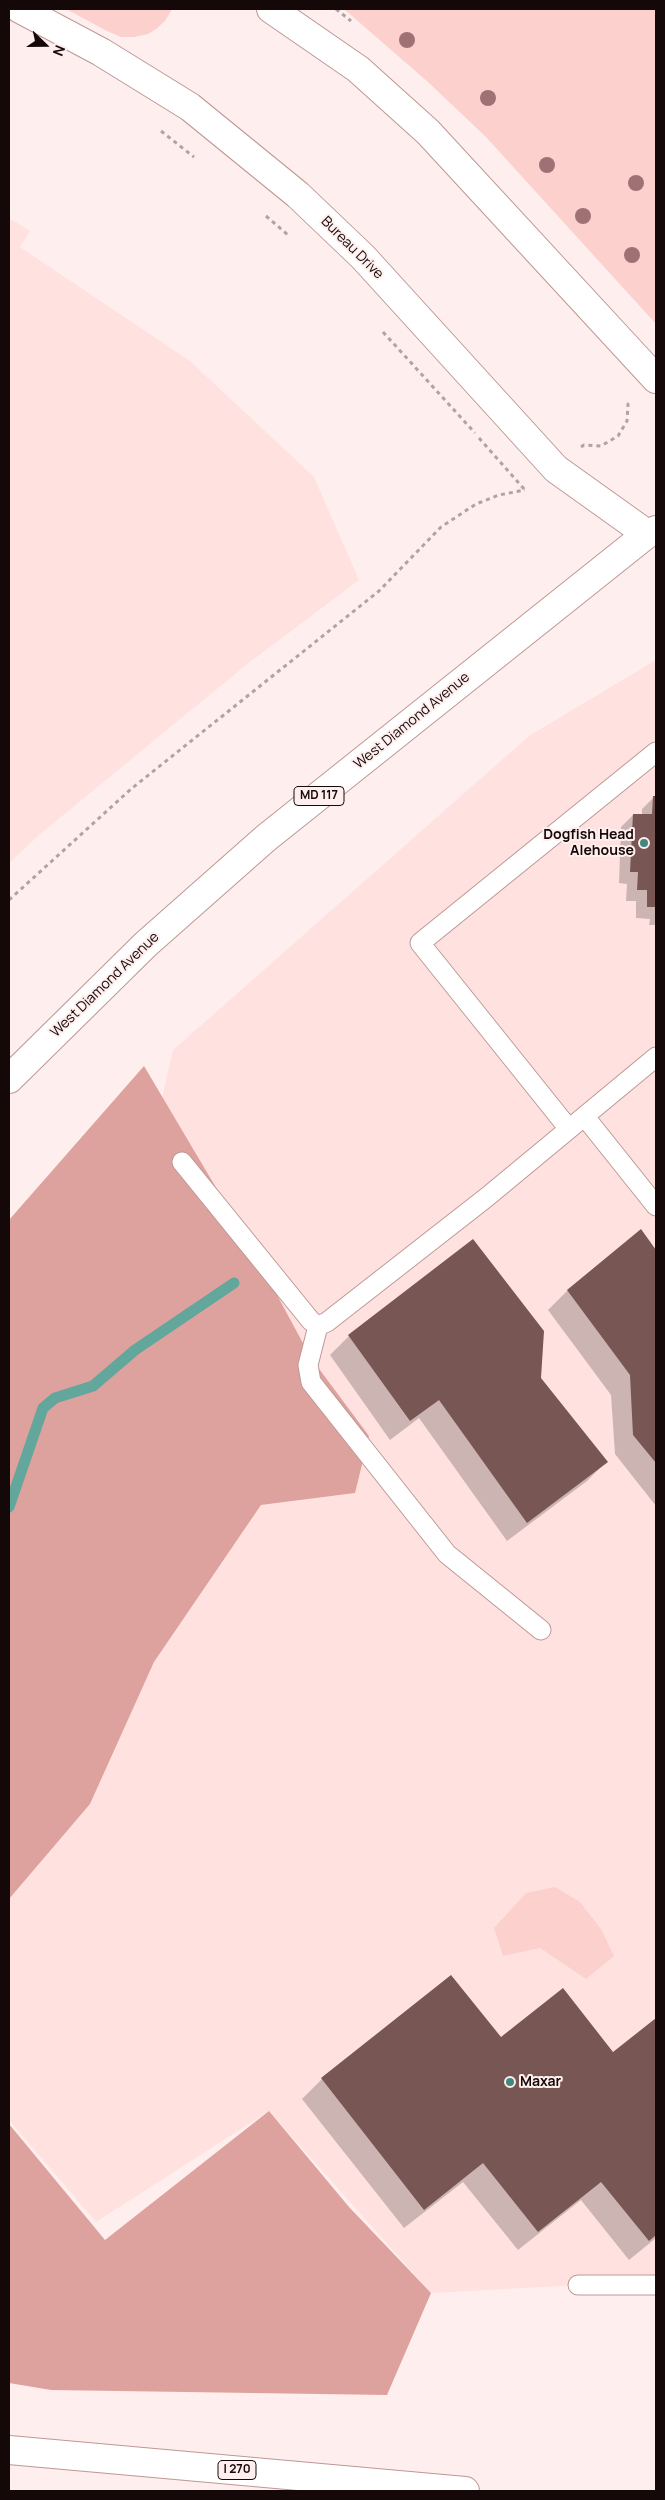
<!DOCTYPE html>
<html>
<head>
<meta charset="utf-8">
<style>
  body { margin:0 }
  #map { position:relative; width:665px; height:2500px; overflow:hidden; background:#feeeed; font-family:Manrope,sans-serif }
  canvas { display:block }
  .frame { position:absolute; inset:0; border:10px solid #140808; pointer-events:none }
  .north { position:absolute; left:20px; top:20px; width:50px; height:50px; -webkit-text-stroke:4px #feeeed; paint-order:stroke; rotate:112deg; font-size:14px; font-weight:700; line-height:20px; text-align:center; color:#140808 }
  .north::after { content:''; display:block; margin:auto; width:18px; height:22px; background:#140808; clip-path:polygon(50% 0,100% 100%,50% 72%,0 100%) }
</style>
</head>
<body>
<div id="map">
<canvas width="665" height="2500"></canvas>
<div class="frame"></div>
<div class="north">N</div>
</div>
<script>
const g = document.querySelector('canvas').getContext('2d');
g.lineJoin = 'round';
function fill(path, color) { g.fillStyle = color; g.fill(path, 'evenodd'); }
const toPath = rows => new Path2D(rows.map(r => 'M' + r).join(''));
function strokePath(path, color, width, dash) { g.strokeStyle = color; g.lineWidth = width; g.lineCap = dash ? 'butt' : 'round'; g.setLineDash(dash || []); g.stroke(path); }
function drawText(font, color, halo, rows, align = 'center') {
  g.font = font + ' Manrope,sans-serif'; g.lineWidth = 4; g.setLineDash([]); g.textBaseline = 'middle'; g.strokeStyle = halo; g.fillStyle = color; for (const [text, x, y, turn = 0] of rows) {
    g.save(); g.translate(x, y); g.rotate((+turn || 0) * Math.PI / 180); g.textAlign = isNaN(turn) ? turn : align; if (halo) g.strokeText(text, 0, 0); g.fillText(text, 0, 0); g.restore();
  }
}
fill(toPath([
  [9,218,30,231,20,247,190,361,314,477,359,580,246,665,39,835,9,863],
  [656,660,656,2292,578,2285,431,2293,269,2111,96,2222,9,2120,9,1890,90,1804,154,1662,261,1505,355,1493,149,1155,173,1050,529,736]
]), '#ffe2e0');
fill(toPath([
  [66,9,172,9,165,21,156,29,148,34,134,37,121,37,107,31],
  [344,9,656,9,656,324,486,137,428,82],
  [555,1887,580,1902,601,1929,614,1956,586,1979,540,1948,503,1956,494,1928,526,1893]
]), '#fcd0cd');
fill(toPath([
  [144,1066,250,1245,311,1358,369,1436,355,1493,261,1505,154,1662,90,1804,9,1899,9,1220],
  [269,2111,349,2207,431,2293,387,2395,51,2390,9,2383,9,2124,105,2240]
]), '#dda29e');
fill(toPath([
  [654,797,656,797,656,925,649,925,650,919,636,918,636,901,626,901,627,884,619,883,621,827,633,815,642,816,642,809],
  [641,1231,656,1252,656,1506,615,1454,611,1395,548,1310,567,1291],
  [349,1336,540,1379,606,1462,587,1481,507,1541,419,1418,390,1440,330,1355],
  [451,1976,501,2039,613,2054,656,2019,656,2238,629,2260,581,2200,518,2250,463,2182,404,2228,302,2099,322,2079]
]), '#0003');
strokePath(toPath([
  [9,1507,43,1408,55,1398,93,1386,135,1350,234,1283]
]), '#62a69c', 11);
fill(toPath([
  [653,796,656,796,656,907,647,907,647,890,637,890,638,872,630,872,633,814,652,814],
  [641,1229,656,1250,656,1463,633,1435,630,1375,567,1290],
  [473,1239,544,1331,541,1378,608,1462,527,1523,439,1400,410,1421,348,1335],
  [451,1975,501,2037,563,1988,613,2052,656,2018,656,2235,649,2241,601,2182,538,2232,483,2163,424,2210,321,2078]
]), '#775654');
const service = toPath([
  [585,1117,656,1206],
  [569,1129,420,943,656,752],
  [182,1162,311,1321,318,1326,327,1322,487,1197,656,1057],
  [318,1326,308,1365,311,1382,447,1554,541,1630],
  [578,2285,656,2285]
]);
const minor = toPath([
  [20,9,101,52,190,107,298,195,363,257,556,469,647,534],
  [271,9,358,69,428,132,656,379]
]);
const primary = toPath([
  [9,1079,146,944,266,838,647,534,656,530]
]);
const motorway = toPath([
  [9,2450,465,2491]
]);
strokePath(service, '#bd9896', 21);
strokePath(minor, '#bd9896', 30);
strokePath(primary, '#bd9896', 30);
strokePath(motorway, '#bd9896', 30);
strokePath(toPath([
  [336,9,351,21],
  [161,131,194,157],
  [266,216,288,235],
  [383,332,475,433],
  [479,438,525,490],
  [581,447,584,445,601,446,618,436,627,421,628,404,631,401],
  [9,900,131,789,379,591,441,527,476,504,499,495,525,490]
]), '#b1a3a2', 3, [4, 4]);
strokePath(service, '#fff', 19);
strokePath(minor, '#fff', 28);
strokePath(primary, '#fff', 28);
strokePath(motorway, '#fff', 28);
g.fillStyle = '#9f7174';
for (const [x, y] of [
  [407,40],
  [488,98],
  [547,165],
  [636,183],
  [583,216],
  [632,255]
]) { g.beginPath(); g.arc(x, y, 8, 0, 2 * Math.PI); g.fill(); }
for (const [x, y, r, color] of [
  [644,843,5,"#42887f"],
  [510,2082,5,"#42887f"]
]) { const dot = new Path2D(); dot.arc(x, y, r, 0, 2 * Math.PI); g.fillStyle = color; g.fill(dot); strokePath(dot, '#feeeed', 2); }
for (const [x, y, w] of [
  [319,796,50],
  [237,2470,38]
]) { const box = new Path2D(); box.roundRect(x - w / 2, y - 9.5, w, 19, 4); g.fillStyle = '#feeeed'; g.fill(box); strokePath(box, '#140808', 1); }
drawText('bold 12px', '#140808', null, [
  ["MD 117",319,796],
  ["I 270",237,2470]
]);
drawText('14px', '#140808', '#feeeed', [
  ["Bureau Drive",352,248,45],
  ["West Diamond Avenue",412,721,-39],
  ["West Diamond Avenue",105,985,-44]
]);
drawText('bold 14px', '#140808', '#feeeed', [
  ["Dogfish Head",634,835],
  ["Alehouse",634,851],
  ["Maxar",520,2082,"left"]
], 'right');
</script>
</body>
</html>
